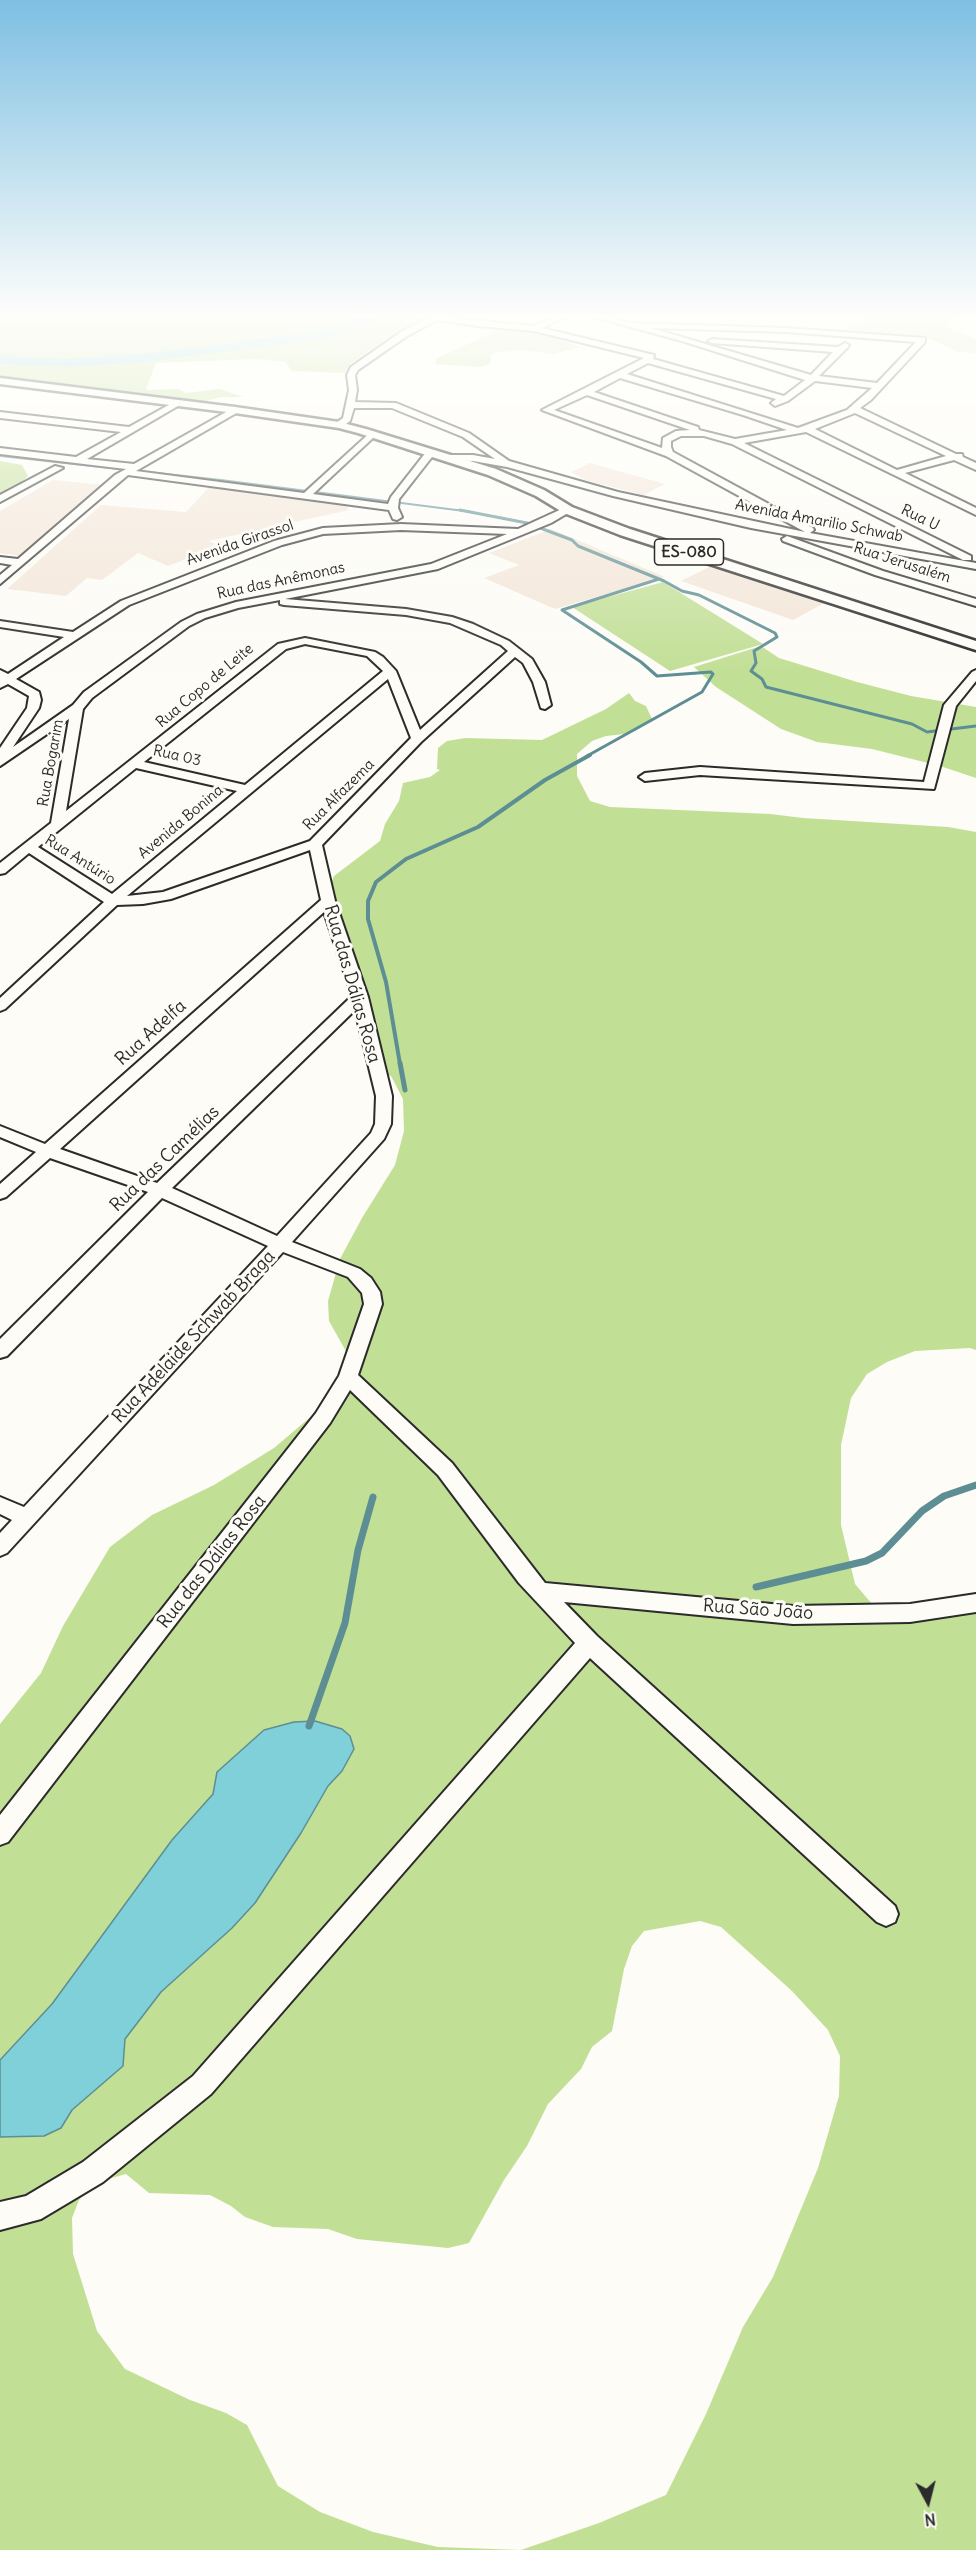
<!DOCTYPE html>
<html>
<head>
<meta charset="utf-8">
<style>
  body { margin:0 }
  #map { position:relative; width:976px; height:2550px; overflow:hidden; background:#fdfcf7; font-family:Delius,sans-serif }
  canvas { display:block }
  .north { position:absolute; left:898px; top:2472px; width:60px; height:60px; -webkit-text-stroke:4px #fdfcf7; paint-order:stroke; rotate:173deg; font-size:16px; font-weight:700; line-height:24px; text-align:center; color:#2b2b2b }
  .north::after { content:''; display:block; margin:auto; width:21px; height:27px; background:#2b2b2b; clip-path:polygon(50% 0,100% 100%,50% 72%,0 100%) }
</style>
</head>
<body>
<div id="map">
<canvas width="976" height="2550"></canvas>
<div class="north">N</div>
</div>
<script>
const g = document.querySelector('canvas').getContext('2d');
g.lineJoin = 'round';
function fill(path, color) { g.fillStyle = color; g.fill(path, 'evenodd'); }
const toPath = rows => new Path2D(rows.map(r => 'M' + r).join(''));
function strokePath(path, color, width, dash) { g.strokeStyle = color; g.lineWidth = width; g.lineCap = dash ? 'butt' : 'round'; g.setLineDash(dash || []); g.stroke(path); }
function drawText(font, color, halo, rows, align = 'center') {
  g.font = font + ' Delius,sans-serif'; g.lineWidth = 6; g.setLineDash([]); g.textBaseline = 'middle'; g.strokeStyle = halo; g.fillStyle = color; for (const [text, x, y, turn = 0] of rows) {
    g.save(); g.translate(x, y); g.rotate((+turn || 0) * Math.PI / 180); g.textAlign = isNaN(turn) ? turn : align; if (halo) g.strokeText(text, 0, 0); g.fillText(text, 0, 0); g.restore();
  }
}
fill(toPath([
  [590,463,665,484,644,495,585,480,571,472],
  [53,480,106,485,22,556,0,553,0,511],
  [210,486,345,504,349,510,209,541,220,546,168,566,138,553,102,580,87,578,66,596,7,589,101,505,186,512],
  [551,529,665,577,555,609,484,578,519,565,489,553],
  [717,563,828,601,793,620,681,581]
]), '#f3e5d7');
fill(toPath([
  [0,316,435,316,390,337,350,364,345,373,291,371,286,362,256,359,156,363,146,389,149,390,178,389,186,393,220,389,243,397,221,397,202,402,0,378],
  [867,316,968,316,950,321,945,326,976,339,976,353,958,352,930,339,845,330],
  [503,328,529,330,580,347,555,354,519,350,492,353,490,364,480,367,435,364,437,358],
  [0,461,22,465,28,476,17,486,0,495],
  [663,582,763,644,670,671,572,607],
  [761,646,779,658,857,682,911,696,976,707,976,778,940,766,872,749,817,742,781,729,716,687,694,667],
  [629,693,635,701,646,706,653,721,625,734,606,736,592,741,577,754,577,776,590,801,610,807,770,814,803,818,948,827,976,832,976,1350,970,1348,915,1351,887,1362,867,1374,851,1398,841,1445,841,1525,855,1584,872,1604,897,1615,976,1604,976,2550,521,2550,599,2523,666,2495,706,2414,743,2327,773,2277,818,2168,839,2096,840,2056,828,2030,792,1991,721,1927,700,1921,644,1931,632,1946,624,1969,612,2031,592,2047,581,2069,548,2104,527,2146,504,2180,469,2243,448,2248,357,2239,328,2229,273,2227,245,2217,231,2206,210,2195,149,2193,126,2174,94,2183,79,2200,72,2218,73,2254,97,2331,125,2369,190,2400,226,2413,247,2425,278,2486,320,2512,373,2532,438,2547,520,2550,0,2550,0,2137,61,2128,72,2110,123,2066,125,2039,161,1992,232,1928,255,1903,301,1833,328,1786,342,1771,342,1729,315,1721,294,1722,240,1753,217,1772,213,1794,52,2004,0,2060,0,1724,41,1673,63,1626,110,1547,152,1515,214,1485,274,1448,334,1397,352,1362,329,1321,328,1301,340,1259,362,1218,395,1165,404,1131,403,1099,391,1076,388,1075,368,1025,325,899,334,876,380,841,385,824,399,801,403,783,430,777,440,770,437,769,438,748,447,741,465,738,542,740,606,709]
]), '#c2df96');
const water = toPath([
  [315,1721,342,1729,350,1736,354,1749,342,1771,328,1786,301,1833,255,1903,232,1928,161,1992,125,2039,123,2066,72,2110,61,2128,44,2136,0,2137,0,2060,52,2004,172,1840,213,1794,217,1772,264,1730,294,1722,315,1721]
]);
fill(water, '#7fd0d8');
strokePath(water, '#5d8e93', 1.5);
strokePath(toPath([
  [0,456,221,480,472,512]
]), '#5d8e93', 2);
strokePath(toPath([
  [460,510,527,523,572,540,578,546,664,581,682,591,699,595,775,633,777,637,754,651,756,663,751,671,762,679,766,687,912,724,927,732,976,726],
  [587,756,702,692,713,674,711,672,657,676,641,662,562,610,659,579]
]), '#5d8e93', 3);
strokePath(toPath([
  [400,1064,386,982,368,919,368,901,376,882,406,859,478,827,545,780,590,755]
]), '#5d8e93', 4);
strokePath(toPath([
  [400,1063,405,1090]
]), '#5d8e93', 5);
strokePath(toPath([
  [756,1587,866,1561,882,1553,922,1511,944,1496,976,1485],
  [309,1726,345,1623,358,1550,373,1497]
]), '#5d8e93', 7);
fill(toPath([
  [366,316,385,316,329,338,144,362,67,367,0,364,0,356,67,359,144,354,327,330,366,316]
]), '#7fd0d8');
const minor = toPath([
  [432,316,533,326,556,316,567,316,542,328,654,355,653,359,784,396,805,380,682,341,590,316,604,316,630,323,786,328,925,338,925,342,871,400,860,408,956,454,962,454,963,457,976,463,976,470,954,460,905,473,976,508,976,515,806,432,744,443,971,556,971,560,963,560,732,444,704,436,681,436,671,441,671,447,673,452,813,528,814,530,810,533,976,563,976,569,751,528,613,496,507,467,473,461,444,460,444,456,447,455,473,455,495,459,463,437,392,408,354,408,350,421,342,427,336,427,336,423,343,418,349,390,347,375,351,367,401,332,432,316],
  [437,320,478,326,534,331,644,358,542,410,666,456,805,532,618,492,509,461,469,433,396,403,355,402,357,390,355,375,358,370,407,336,437,320],
  [651,328,786,332,916,342,877,383,819,376,848,347,849,345,845,343,838,347,712,339,708,341,712,343,833,352,811,375,651,328],
  [648,363,776,399,771,403,775,406,788,401,815,381,872,388,847,410,798,428,627,374,648,363],
  [620,378,743,415,787,430,735,439,699,430,698,427,594,392,620,378],
  [587,395,690,430,676,431,663,438,662,448,554,410,587,395],
  [855,413,946,456,897,470,815,429,855,413],
  [176,401,183,403,87,459,134,464,235,407,239,410,238,412,136,471,304,493,372,431,375,432,375,436,313,494,388,504,391,497,427,451,435,453,399,499,398,508,402,517,397,520,393,519,389,510,128,475,0,584,0,575,12,565,0,563,0,557,18,559,115,475,126,469,0,454,0,448,76,457,121,432,0,418,0,412,129,427,176,401],
  [55,466,63,468,0,502,0,495,55,466],
  [564,508,573,510,551,523,438,569,285,599,406,609,452,617,473,624,509,641,532,659,545,682,551,705,545,709,541,708,533,682,523,663,515,657,421,742,322,845,335,901,368,997,392,1096,391,1124,384,1139,292,1242,360,1269,371,1278,380,1292,382,1304,358,1375,452,1463,545,1583,793,1606,910,1604,976,1594,976,1612,910,1622,793,1624,564,1602,597,1636,895,1906,898,1914,895,1922,886,1926,877,1922,590,1658,211,2094,103,2182,41,2219,0,2230,0,2202,26,2196,83,2162,193,2076,575,1643,519,1583,438,1475,350,1390,330,1423,8,1842,0,1845,0,1815,316,1413,339,1376,364,1304,362,1293,348,1277,283,1252,7,1553,0,1556,0,1533,12,1520,0,1514,0,1497,24,1507,268,1246,162,1198,7,1356,0,1358,0,1339,148,1192,50,1158,6,1197,0,1199,0,1184,36,1152,0,1137,0,1126,45,1144,321,900,310,850,171,899,143,904,117,905,5,1009,0,1011,0,998,104,902,29,853,5,873,0,874,0,863,51,823,69,719,0,766,0,748,27,708,29,696,8,684,0,688,0,670,8,674,64,637,0,627,0,621,73,632,121,601,274,541,323,528,401,524,518,529,564,508],
  [401,530,507,534,431,564,236,602,197,614,181,622,84,692,73,705,13,747,39,708,41,700,39,692,16,679,129,605,282,545,323,534,401,530],
  [280,600,280,604,284,605,406,615,450,623,501,645,508,651,420,730,396,671,383,657,375,652,305,638,278,644,66,811,83,709,92,698,189,626,205,618,238,608,280,600],
  [305,644,367,656,383,671,245,785,144,762,286,649,305,644],
  [388,679,411,738,310,841,163,892,127,896,388,679],
  [136,768,237,791,112,894,38,847,136,768],
  [324,912,352,996,157,1183,60,1149,324,912],
  [355,1010,376,1096,375,1124,371,1133,277,1236,172,1188,355,1010],
  [787,536,883,571,976,599,976,606,875,575,783,541,782,539,787,536],
  [976,670,976,681,956,706,934,789,700,775,645,781,639,777,645,773,700,767,924,782,944,705,972,672,976,670]
]);
const major = toPath([
  [0,378,235,407,339,422,366,429,496,469,544,490,572,507,630,529,976,641,976,650,620,535,564,513,536,496,488,475,358,433,339,428,235,413,0,384,0,378]
]);
strokePath(minor, '#2b2b2b', 4);
strokePath(major, '#2b2b2b', 5);
fill(minor, '#fdfcf7');
fill(major, '#fdfcf7');
const sky = g.createLinearGradient(0, 0, 0, 673);
sky.addColorStop(0, '#7ebfe2');
sky.addColorStop(0.47, '#fefefb');
sky.addColorStop(1, '#fefefb00');
g.fillStyle = sky;
g.fillRect(0, 0, 976, 673);
drawText('15px', '#2b2b2b', '#fdfcf7', [
  ["Rua U",920,518,26],
  ["Avenida Amarilio Schwab",819,521,11],
  ["Avenida Girassol",240,543,-19],
  ["Rua Jerusalém",902,563,18],
  ["Rua das Anêmonas",281,581,-12],
  ["Rua Copo de Leite",205,686,-40],
  ["Rua 03",177,756,13],
  ["Rua Bogarim",51,763,-80],
  ["Rua Alfazema",339,795,-45],
  ["Avenida Bonina",181,822,-40],
  ["Rua Antúrio",80,860,32]
]);
for (const [x, y, w] of [
  [689,552,69]
]) { const box = new Path2D(); box.roundRect(x - w / 2, y - 13, w, 26, 4.5); g.fillStyle = '#fdfcf7'; g.fill(box); strokePath(box, '#2b2b2b', 1.5); }
drawText('bold 16px', '#2b2b2b', null, [
  ["ES-080",689,552]
]);
drawText('18px', '#2b2b2b', '#fdfcf7', [
  ["Rua das Dálias Rosa",352,984,74],
  ["Rua Adelfa",151,1033,-42],
  ["Rua das Camélias",165,1159,-44],
  ["Rua Adelaide Schwab Braga",194,1337,-47],
  ["Rua das Dálias Rosa",212,1562,-52],
  ["Rua São João",758,1610,4]
]);
</script>
</body>
</html>
